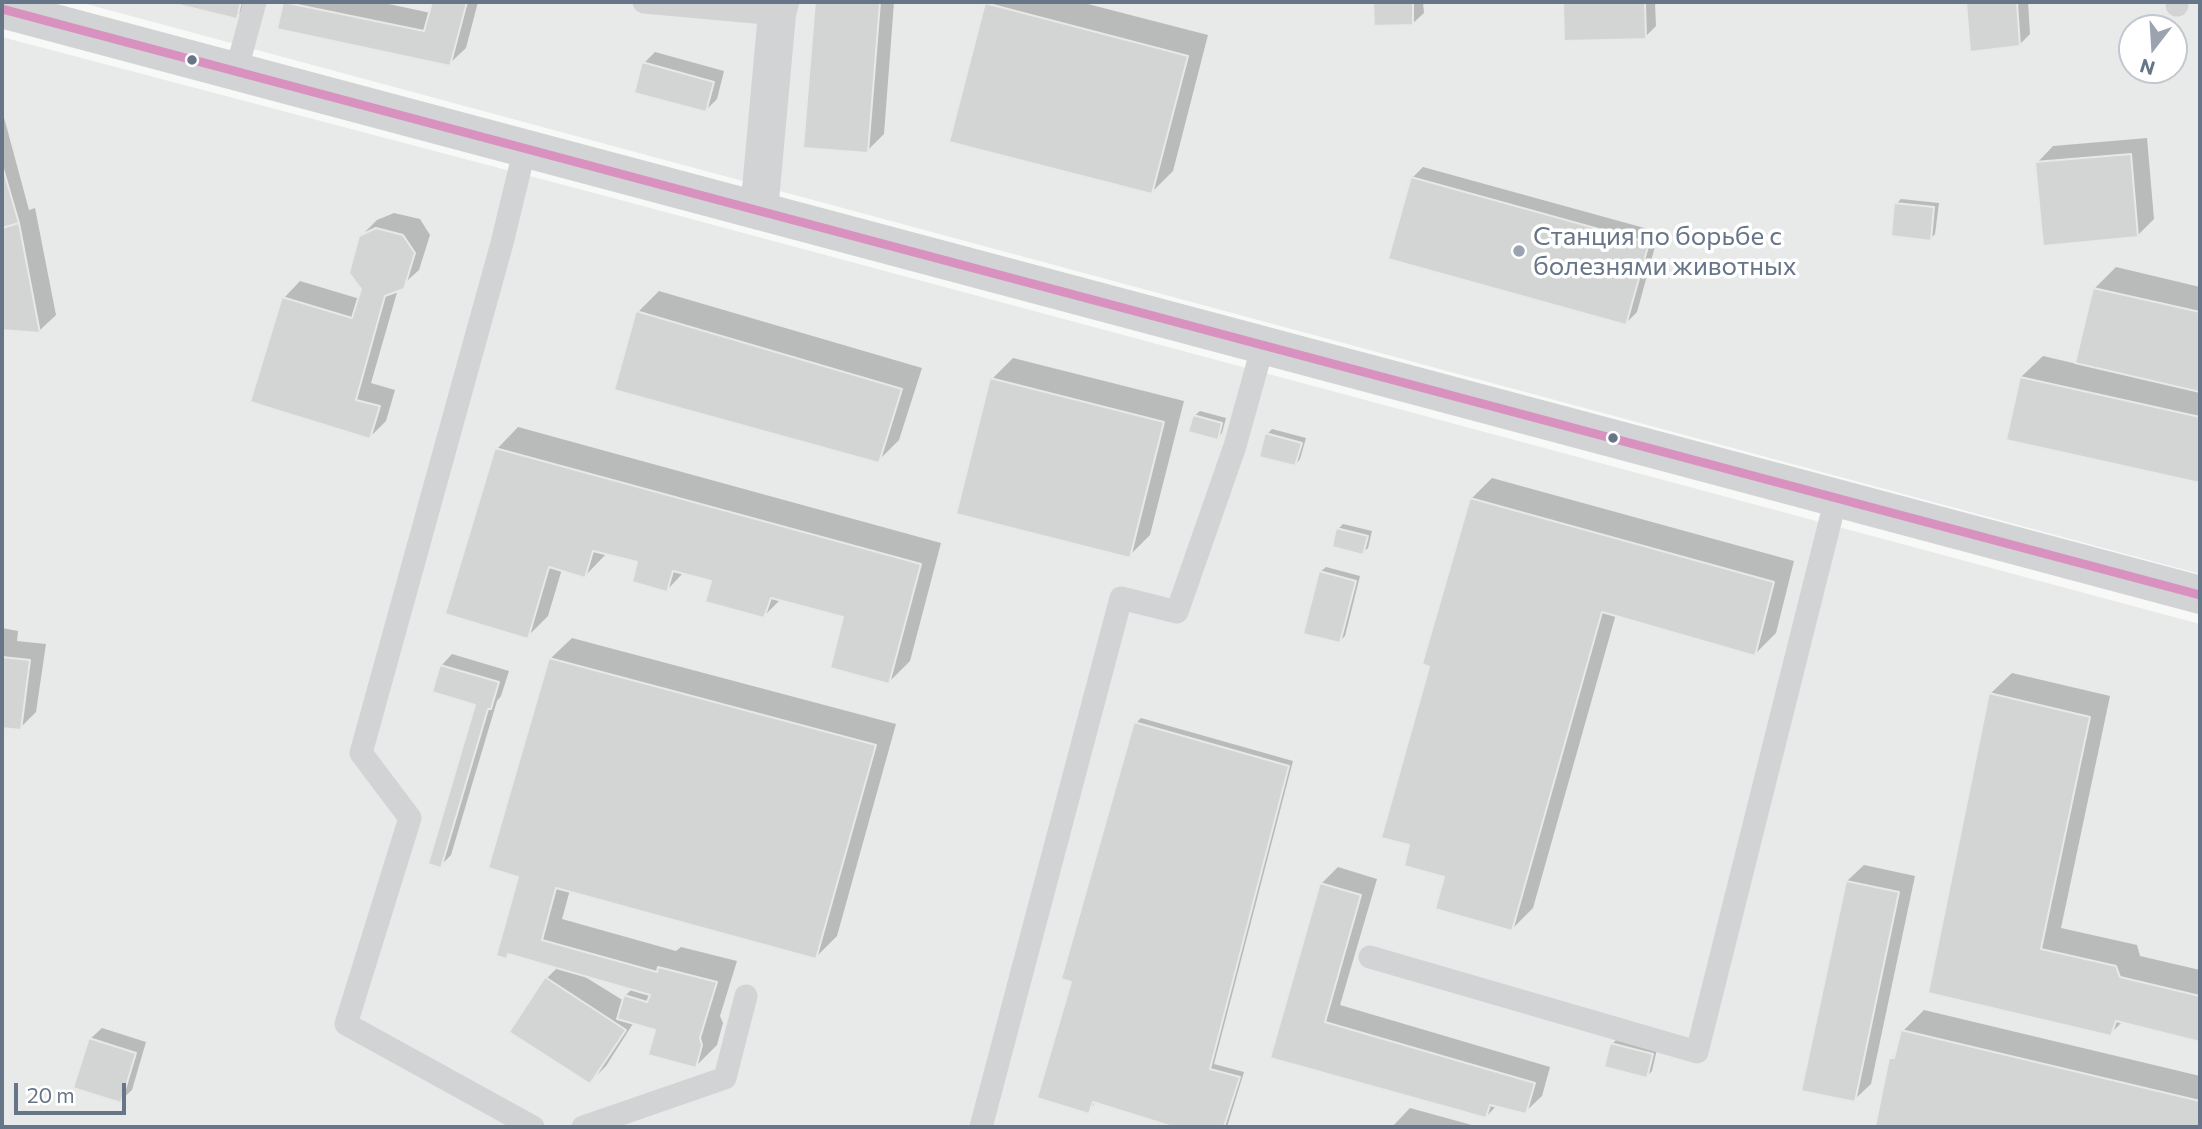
<!DOCTYPE html>
<html>
<head>
<meta charset="utf-8">
<style>
  body { margin:0 }
  #map { position:relative; width:2202px; height:1129px; overflow:hidden; background:#f8f8f7; font-family:Commissioner,sans-serif }
  canvas { display:block }
  .frame { position:absolute; inset:0; border:4px solid #677588; pointer-events:none }
  .north { position:absolute; left:2118px; top:14px; width:70px; height:70px; box-sizing:border-box; background:#fff; border:2px solid #c2c8cf; border-radius:50%; rotate:197deg; font-size:19px; font-weight:700; line-height:28px; text-align:center; color:#677588 }
  .north::after { content:''; display:block; margin:auto; width:24px; height:32px; background:#9aa3af; clip-path:polygon(50% 0,100% 100%,50% 72%,0 100%) }
  .scale { position:absolute; left:14px; top:1083px; width:112px; height:32px; box-sizing:border-box; border:4px solid #677588; border-top:0; padding-left:9px; font-size:21px; line-height:24px; white-space:nowrap; color:#677588; -webkit-text-stroke:5px #fff; paint-order:stroke }
</style>
</head>
<body>
<div id="map">
<canvas width="2202" height="1129"></canvas>
<div class="frame"></div>
<div class="north">N</div>
<div class="scale">20 m</div>
</div>
<script>
const g = document.querySelector('canvas').getContext('2d');
g.lineJoin = 'round';
function fill(path, color) { g.fillStyle = color; g.fill(path, 'evenodd'); }
const toPath = rows => new Path2D(rows.map(r => 'M' + r).join(''));
function strokePath(path, color, width, dash) { g.strokeStyle = color; g.lineWidth = width; g.lineCap = dash ? 'butt' : 'round'; g.setLineDash(dash || []); g.stroke(path); }
function drawText(font, color, halo, rows, align = 'center') {
  g.font = font + ' Commissioner,sans-serif'; g.lineWidth = 7; g.setLineDash([]); g.textBaseline = 'middle'; g.strokeStyle = halo; g.fillStyle = color; for (const [text, x, y, turn = 0] of rows) {
    g.save(); g.translate(x, y); g.rotate((+turn || 0) * Math.PI / 180); g.textAlign = isNaN(turn) ? turn : align; if (halo) g.strokeText(text, 0, 0); g.fillText(text, 0, 0); g.restore();
  }
}
fill(toPath([
  [79,2,2200,2,2200,574],
  [2132,28,2174,28,2174,70,2132,70],
  [2,37,613,198,2200,624,2200,1127,2,1127]
]), '#e8e9e9');
fill(toPath([
  [174,2,252,2,236,17],
  [285,2,379,2,431,13,434,2,478,2,466,48,449,64,279,28],
  [817,2,894,2,884,134,867,151,805,146],
  [989,2,1080,2,1208,35,1173,171,1152,192,987,4],
  [1375,2,1423,2,1424,13,1412,24,1376,25],
  [1565,2,1655,2,1656,26,1645,37,1566,39],
  [1968,2,2028,2,2030,34,2019,45,1971,50],
  [655,52,724,71,717,99,706,110,644,63],
  [2,110,29,210,35,208,56,315,39,331,2,328],
  [2147,138,2154,219,2137,236,2037,163,2053,146],
  [1423,167,1659,232,1637,312,1626,323,1412,178],
  [1901,199,1939,203,1935,234,1930,239,1896,204],
  [394,213,420,219,430,235,419,270,398,289,371,383,395,390,386,421,370,437,252,401,284,298,300,281,360,299,363,289,360,237,377,220],
  [2116,267,2200,287,2200,481,2008,439,2021,377,2043,356,2077,364,2094,289],
  [659,291,922,368,899,440,878,461,638,312],
  [1013,358,1184,401,1150,535,1129,556,992,379],
  [1200,411,1226,418,1222,433,1217,438,1194,416],
  [518,427,941,543,910,661,889,682,845,616,781,599,764,616,713,580,684,572,667,590,639,561,607,553,585,576,562,569,548,616,527,637,447,613,497,449],
  [1272,429,1306,438,1300,459,1295,465,1267,434],
  [1492,478,1794,561,1776,633,1755,654,1616,614,1533,908,1512,929,1412,844,1471,499],
  [1343,524,1372,531,1368,548,1362,553,1338,529],
  [1326,567,1360,576,1345,636,1340,641,1320,572],
  [2,628,18,631,17,641,46,644,36,712,20,728,2,726],
  [572,638,896,724,837,936,816,957,570,890,562,919,676,951,681,947,737,961,720,1016,723,1023,717,1045,696,1066,657,1029,634,1022,606,1066,590,1082,547,978,558,967,511,953,506,958,521,876,550,659],
  [582,975,633,988,625,996,624,1001],
  [452,654,509,671,501,696,497,701,451,855,440,866,477,703,441,666],
  [2012,673,2110,696,2061,928,2137,945,2140,956,2200,970,2200,1040,2123,1021,2110,1034,1930,991,1990,694],
  [1141,718,1293,761,1214,1064,1244,1072,1227,1127,1179,1127,1096,1101,1089,1112,1136,723],
  [1864,865,1915,876,1871,1084,1854,1100,1847,881],
  [1338,867,1377,879,1340,1005,1550,1067,1542,1096,1525,1112,1497,1105,1486,1117,1272,1056,1321,884],
  [1924,1010,2200,1076,2200,1127,1877,1127,1891,1059,1897,1052,1903,1031],
  [102,1028,146,1042,132,1090,120,1101,90,1039],
  [1617,1039,1657,1049,1652,1071,1647,1076,1612,1044],
  [1410,1108,1479,1127,1392,1127]
]), '#0003');
const building = toPath([
  [167,2,241,2,237,19,167,2],
  [283,2,424,31,432,2,467,2,450,66,277,29,283,2],
  [815,2,880,2,868,153,803,148,815,2],
  [1373,2,1413,2,1413,25,1374,26,1373,2],
  [1563,2,1645,2,1646,39,1564,41,1563,2],
  [1966,2,2017,2,2020,46,1970,52,1966,2],
  [985,3,1188,56,1152,194,949,142,985,3],
  [642,62,714,82,706,112,634,93,642,62],
  [2131,154,2138,237,2043,246,2035,162,2131,154],
  [2,165,19,223,2,228,2,165],
  [1411,177,1649,243,1626,325,1388,259,1411,177],
  [1894,203,1934,207,1931,241,1891,236,1894,203],
  [19,223,40,333,2,330,2,228,19,223],
  [376,228,403,235,415,253,404,289,385,296,356,400,380,406,370,439,250,402,282,297,352,318,361,289,349,273,359,236,376,228],
  [2093,288,2200,312,2200,392,2075,363,2093,288],
  [636,311,902,389,879,463,614,390,636,311],
  [2020,377,2200,417,2200,483,2006,440,2020,377],
  [990,378,1164,422,1130,558,956,514,990,378],
  [1193,415,1222,423,1218,440,1188,432,1193,415],
  [1265,433,1302,443,1295,466,1259,457,1265,433],
  [495,448,921,564,889,684,830,668,843,617,771,598,764,618,705,602,711,581,673,571,667,592,632,582,637,562,593,551,585,578,549,567,528,639,445,614,495,448],
  [1470,498,1774,582,1755,656,1602,612,1512,931,1435,909,1444,877,1404,866,1409,845,1381,838,1429,667,1422,664,1470,498],
  [1336,528,1368,536,1363,555,1332,547,1336,528],
  [1319,571,1356,581,1340,643,1303,634,1319,571],
  [2,657,30,660,21,730,2,728,2,657],
  [549,658,876,745,816,959,556,888,542,940,657,972,658,967,717,982,700,1038,702,1045,696,1068,648,1055,655,1030,617,1019,624,995,647,1002,650,995,508,954,507,959,496,956,518,877,488,868,549,658],
  [440,665,499,682,491,709,488,709,441,868,428,864,475,705,432,692,440,665],
  [1989,693,2090,717,2041,949,2116,966,2120,977,2200,996,2200,1042,2116,1021,2111,1036,1928,993,1989,693],
  [1134,722,1289,766,1210,1069,1240,1077,1224,1127,1173,1127,1093,1102,1089,1114,1037,1098,1071,982,1061,979,1134,722],
  [1846,881,1899,892,1855,1102,1801,1091,1846,881],
  [1320,883,1361,895,1325,1022,1535,1083,1526,1114,1490,1105,1486,1118,1270,1058,1320,883],
  [545,977,626,1030,590,1084,509,1032,545,977],
  [1901,1030,2200,1101,2200,1127,1875,1127,1889,1058,1894,1058,1901,1030],
  [89,1038,136,1053,121,1103,73,1088,89,1038],
  [1610,1043,1653,1054,1647,1078,1604,1067,1610,1043]
]);
fill(building, '#d3d4d4');
strokePath(building, '#e8e8e6', 2);
strokePath(toPath([
  [644,2,777,14],
  [2177,2,2177,5],
  [236,72,255,2],
  [525,148,502,243,361,753,410,818,346,1024,533,1127],
  [1370,957,1697,1052,1836,498],
  [583,1127,725,1078,746,996],
  [981,1127,1121,598,1177,612,1235,446,1263,345]
]), '#d2d3d4', 23);
strokePath(toPath([
  [2,9,2200,595],
  [759,211,777,14,780,2]
]), '#d2d3d4', 38);
strokePath(toPath([
  [2,9,2200,595]
]), '#d991c0', 9);
for (const [x, y, r, color] of [
  [192,60,6,"#677588"],
  [1519,251,7,"#9aa3af"],
  [1613,438,6,"#677588"]
]) { const dot = new Path2D(); dot.arc(x, y, r, 0, 2 * Math.PI); g.fillStyle = color; g.fill(dot); strokePath(dot, '#fff', 2.5); }
drawText('26px', '#677588', '#fff', [
  ["Станция по борьбе с",1533,236],
  ["болезнями животных",1533,266]
], 'left');
</script>
</body>
</html>
